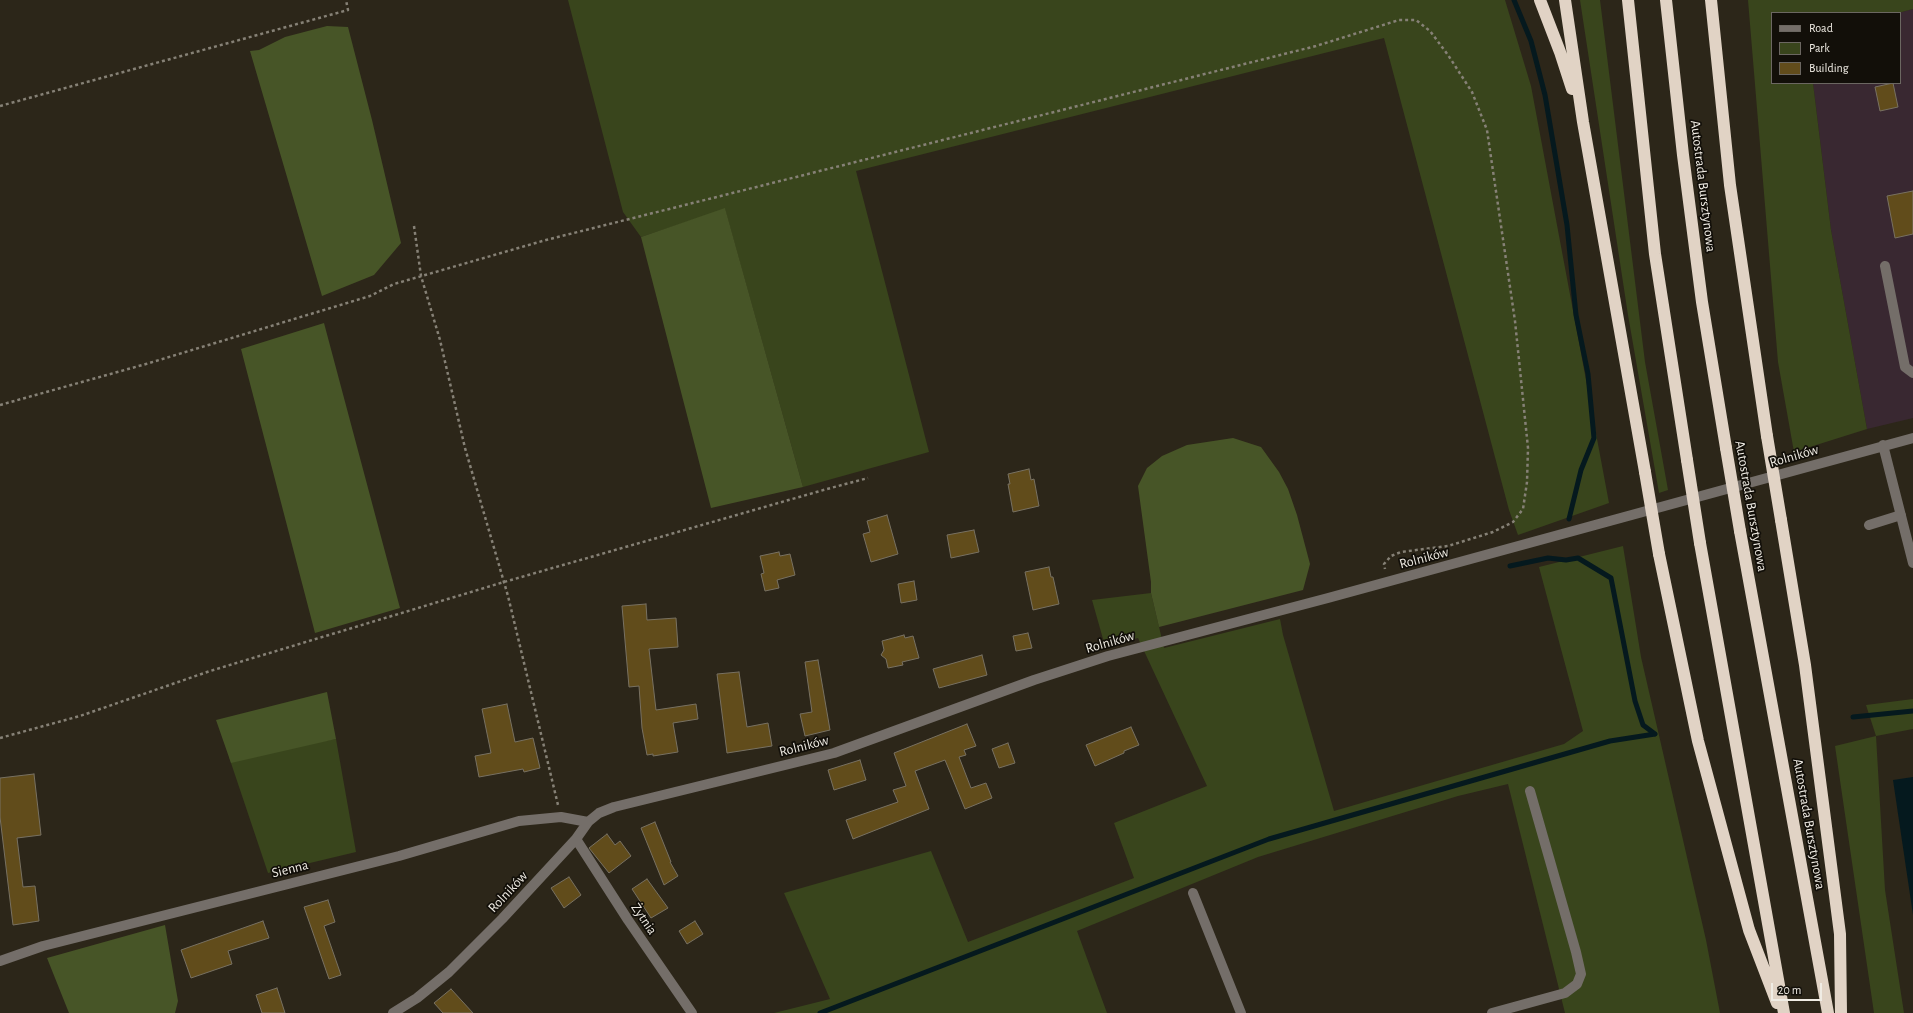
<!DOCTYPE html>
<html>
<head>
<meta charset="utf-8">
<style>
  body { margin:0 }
  #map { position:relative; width:1913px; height:1013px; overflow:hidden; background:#2c2619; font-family:"Alegreya Sans",sans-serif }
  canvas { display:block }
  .legend { position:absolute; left:1771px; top:12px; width:130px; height:72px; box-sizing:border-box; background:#120f09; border:1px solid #6b6761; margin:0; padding:5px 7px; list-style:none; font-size:12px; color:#f0ece4 }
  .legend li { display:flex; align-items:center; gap:8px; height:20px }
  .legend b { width:20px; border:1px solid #6b6761 }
  .scale { position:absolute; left:1771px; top:983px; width:51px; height:18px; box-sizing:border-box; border:2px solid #f0ece4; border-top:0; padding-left:5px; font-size:12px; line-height:14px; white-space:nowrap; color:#f0ece4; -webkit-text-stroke:3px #120f09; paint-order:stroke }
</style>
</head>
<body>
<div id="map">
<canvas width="1913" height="1013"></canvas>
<ul class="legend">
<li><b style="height:5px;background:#746e69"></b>Road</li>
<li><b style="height:11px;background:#39451c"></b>Park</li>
<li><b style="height:11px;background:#614c1b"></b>Building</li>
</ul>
<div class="scale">20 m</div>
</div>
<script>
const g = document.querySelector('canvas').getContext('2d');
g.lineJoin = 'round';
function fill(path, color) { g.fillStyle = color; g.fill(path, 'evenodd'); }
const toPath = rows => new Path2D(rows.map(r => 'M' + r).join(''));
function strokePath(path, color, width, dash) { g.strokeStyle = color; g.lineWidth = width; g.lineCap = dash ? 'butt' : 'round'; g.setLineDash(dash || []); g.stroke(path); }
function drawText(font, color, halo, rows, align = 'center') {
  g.font = font + ' "Alegreya Sans",sans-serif'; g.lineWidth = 3.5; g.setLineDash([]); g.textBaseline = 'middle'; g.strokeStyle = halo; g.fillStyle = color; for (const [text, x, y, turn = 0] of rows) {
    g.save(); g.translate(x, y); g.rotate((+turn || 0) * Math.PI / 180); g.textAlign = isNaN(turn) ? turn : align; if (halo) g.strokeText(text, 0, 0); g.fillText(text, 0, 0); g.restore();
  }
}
fill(toPath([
  [1913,9,1913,418,1867,429,1831,230,1813,83,1900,83,1900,13,1898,13]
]), '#392831');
fill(toPath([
  [568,0,1505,0,1531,86,1609,503,1518,535,1509,510,1384,38,856,171,929,452,803,487,725,209,641,237,623,212],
  [1580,0,1600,0,1645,362,1668,490,1659,493,1628,315],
  [1748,0,1913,0,1913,9,1898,13,1772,13,1772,83,1813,83,1831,230,1867,429,1794,452,1778,362],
  [1623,546,1641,657,1706,940,1720,1013,1565,1013,1508,784,1458,796,1258,857,1077,931,1107,1013,774,1013,830,999,784,893,931,851,968,942,1134,878,1114,823,1207,786,1138,638,1105,646,1092,600,1151,593,1164,648,1280,619,1283,635,1334,811,1564,744,1583,731,1539,567],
  [1913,699,1913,729,1876,736,1885,890,1904,1013,1874,1013,1835,746,1876,736,1866,705],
  [336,739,356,852,268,873,229,757]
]), '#39451c');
fill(toPath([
  [327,26,348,27,372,120,401,243,374,275,322,296,250,51,259,50,285,37],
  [725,208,803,487,711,508,641,237],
  [324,323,400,608,315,633,241,349],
  [1233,438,1261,447,1279,472,1288,489,1297,515,1310,564,1303,590,1159,627,1151,593,1151,582,1138,486,1147,468,1162,456,1187,445],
  [327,692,336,739,231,763,216,720],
  [165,925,178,1001,175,1013,69,1013,47,958]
]), '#475527');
fill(toPath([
  [1913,777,1913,915,1893,780]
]), '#05191e');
strokePath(toPath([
  [1514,0,1531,41,1545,95,1567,225,1576,315,1588,374,1594,438,1581,470,1569,519],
  [1510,566,1548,558,1566,560,1578,558,1611,578,1635,701,1643,725,1655,734],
  [1853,717,1913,711],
  [820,1013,1269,839,1610,741,1655,734]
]), '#05191e', 5);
const building = toPath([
  [1893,83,1898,107,1880,111,1875,87,1893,83],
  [1913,191,1913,234,1895,238,1887,196,1913,191],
  [1029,469,1031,480,1034,479,1039,506,1013,512,1008,484,1010,484,1008,474,1029,469],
  [887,515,898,554,871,562,863,534,870,532,867,521,887,515],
  [974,530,979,552,951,558,947,535,974,530],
  [779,552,780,556,790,554,795,575,777,580,779,588,765,591,761,574,764,573,760,556,779,552],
  [1049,567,1051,577,1053,577,1059,604,1033,610,1025,572,1049,567],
  [914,581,917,600,901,603,898,584,914,581],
  [646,604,647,620,676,618,678,647,649,649,656,710,696,704,698,719,673,723,678,752,653,756,653,754,647,755,642,728,639,686,629,687,622,606,646,604],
  [1028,633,1032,648,1016,651,1013,636,1028,633],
  [904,635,905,638,913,636,919,658,902,662,903,665,888,668,886,659,881,655,884,650,882,641,904,635],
  [982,655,987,675,939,688,933,669,982,655],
  [818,660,830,730,805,736,800,714,812,712,805,662,818,660],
  [739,672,747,727,768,723,772,746,727,753,717,674,739,672],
  [507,704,515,742,533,738,540,768,524,772,523,769,479,777,475,756,491,753,482,709,507,704],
  [967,724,976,746,964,750,966,755,959,757,971,788,986,783,992,798,965,809,945,760,915,771,929,809,853,839,846,820,898,802,893,790,906,786,894,753,967,724],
  [1131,727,1139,745,1124,751,1124,753,1095,766,1086,745,1131,727],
  [1008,743,1015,763,999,768,992,749,1008,743],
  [860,760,866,780,834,790,828,770,860,760],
  [34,774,41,835,17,838,23,887,35,886,39,921,13,925,0,817,0,778,34,774],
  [655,822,671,862,670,862,678,876,664,885,641,828,655,822],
  [607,834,615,845,620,841,631,856,609,873,589,848,607,834],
  [569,877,581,895,564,908,551,888,569,877],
  [647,879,668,908,651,918,632,889,647,879],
  [328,900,335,922,324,926,341,975,329,979,304,907,328,900],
  [263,921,269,938,228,951,232,964,191,978,181,950,263,921],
  [695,921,703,934,687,944,679,931,695,921],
  [277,988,285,1013,262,1013,256,995,277,988],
  [451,989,473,1013,443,1013,434,1003,451,989]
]);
fill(building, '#614c1b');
strokePath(building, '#787162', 1);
strokePath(toPath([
  [0,106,348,10,346,0],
  [414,226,421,276,440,340,465,448,508,596,558,805],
  [0,405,146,364,370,296,394,284,546,240,1316,46,1399,20,1416,20,1430,31,1448,55,1472,92,1487,130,1515,321,1528,448,1527,482,1523,509,1513,522,1493,532,1448,546,1401,552,1391,556,1384,564,1385,569],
  [0,738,80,716,210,671,504,582,827,489,868,478]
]), '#868176', 2.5, [3, 3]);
strokePath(toPath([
  [1885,266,1905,367,1913,373],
  [1883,445,1913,563],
  [1869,525,1901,515],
  [576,839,628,920,692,1013],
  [1193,893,1241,1013],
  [0,961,43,946,399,856,519,821,561,817,588,822],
  [393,1013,417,998,449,972,502,919,576,839,588,822,599,813,614,807,834,753,1034,680,1108,656,1328,598,1913,438],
  [1492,1013,1565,993,1577,984,1581,974,1576,952,1530,791]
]), '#746e69', 10);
strokePath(toPath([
  [1540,0,1560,52,1572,89],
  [1565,0,1583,122,1645,472],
  [1628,0,1655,254,1687,460],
  [1666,0,1683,155,1702,302,1726,448],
  [1711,0,1730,185,1767,436],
  [1781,520,1805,665,1840,934,1841,1013],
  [1740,531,1828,1013],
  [1700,543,1784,1013],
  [1659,554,1698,741,1749,930,1777,1003]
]), '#e1d3c5', 12);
strokePath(toPath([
  [1767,436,1781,520],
  [1726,448,1740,531],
  [1687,460,1700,543],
  [1645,472,1659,554]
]), '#e1d3c5', 12);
drawText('14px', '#f0ece4', '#120f09', [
  ["Autostrada Bursztynowa",1703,186,83],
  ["Rolników",1794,456,-16],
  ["Autostrada Bursztynowa",1751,506,80],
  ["Rolników",1424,558,-15],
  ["Rolników",1110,642,-16],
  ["Rolników",804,746,-14],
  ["Autostrada Bursztynowa",1809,824,80],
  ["Sienna",290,869,-14],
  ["Rolników",508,892,-47],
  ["Żytnia",644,919,56]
]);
</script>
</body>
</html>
